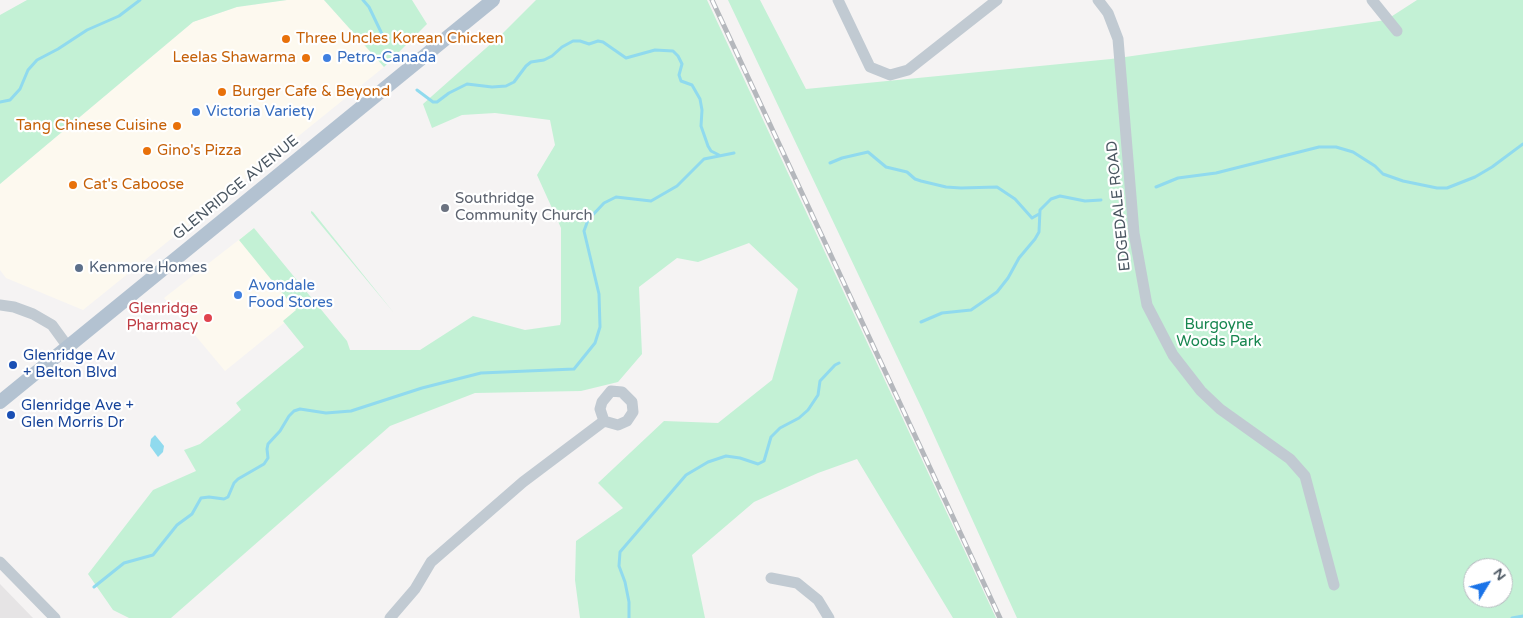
<!DOCTYPE html>
<html>
<head>
<meta charset="utf-8">
<style>
  body { margin:0 }
  #map { position:relative; width:1523px; height:618px; overflow:hidden; background:#f5f3f3; font-family:"Varela Round",sans-serif }
  canvas { display:block }
  .north { position:absolute; left:1463px; top:558px; width:50px; height:50px; box-sizing:border-box; background:#fff; border:1px solid #b7bbc0; border-radius:50%; rotate:53deg; font-size:14px; font-weight:700; line-height:20px; text-align:center; color:#4a5661 }
  .north::after { content:''; display:block; margin:auto; width:18px; height:22px; background:#1a73e8; clip-path:polygon(50% 0,100% 100%,50% 72%,0 100%) }
</style>
</head>
<body>
<div id="map">
<canvas width="1523" height="618"></canvas>
<div class="north">N</div>
</div>
<script>
const g = document.querySelector('canvas').getContext('2d');
g.lineJoin = 'round';
function fill(path, color) { g.fillStyle = color; g.fill(path, 'evenodd'); }
const toPath = rows => new Path2D(rows.map(r => 'M' + r).join(''));
function strokePath(path, color, width, dash) { g.strokeStyle = color; g.lineWidth = width; g.lineCap = dash ? 'butt' : 'round'; g.setLineDash(dash || []); g.stroke(path); }
function drawText(font, color, halo, rows, align = 'center') {
  g.font = font + ' "Varela Round",sans-serif'; g.lineWidth = 4.5; g.setLineDash([]); g.textBaseline = 'middle'; g.strokeStyle = halo; g.fillStyle = color; for (const [text, x, y, turn = 0] of rows) {
    g.save(); g.translate(x, y); g.rotate((+turn || 0) * Math.PI / 180); g.textAlign = isNaN(turn) ? turn : align; if (halo) g.strokeText(text, 0, 0); g.fillText(text, 0, 0); g.restore();
  }
}
fill(toPath([
  [287,0,324,0,384,67,83,310,6,278,0,270,0,184,193,22,237,7],
  [254,228,310,302,225,371,164,298]
]), '#fdf9ef');
fill(toPath([
  [0,584,33,618,0,618]
]), '#e6e4e5');
fill(toPath([
  [27,0,287,0,237,7,193,22,0,184,0,15],
  [324,0,412,0,427,24,384,67],
  [536,0,707,0,996,618,953,618,857,459,818,473,754,502,692,555,705,618,580,618,575,580,576,541,623,508,598,483,664,421,718,423,772,380,798,289,749,243,698,262,677,258,639,287,642,354,618,382,581,391,475,393,390,426,171,618,129,618,113,610,88,574,153,490,196,471,184,450,200,444,226,423,241,410,236,403,304,347,283,321,296,310,239,240,254,228,347,341,350,350,420,350,473,316,525,330,560,325,561,321,561,228,537,175,555,145,550,120,495,113,462,115,432,128,423,104,503,33],
  [728,0,760,0,806,89,1111,59,1386,20,1417,0,1523,0,1523,618,1017,618,923,411],
  [1473,568,1503,568,1503,598,1473,598],
  [311,211,313,212,394,313,311,213]
]), '#c3f1d5');
fill(toPath([
  [155,435,164,446,163,452,158,457,150,446,151,439]
]), '#90daee');
strokePath(toPath([
  [363,0,369,7,381,32,386,39],
  [417,90,433,102,437,102,449,93,467,84,492,87,506,86,514,82,526,66,531,62,544,60,552,56,562,47,573,41,580,41,589,44,598,41,603,42,626,58,655,50,673,51,678,56,682,64,679,75,681,81,692,85,700,99,702,110,701,126,708,146,711,151,719,155],
  [0,102,10,100,20,89,28,70,37,60,58,49,87,30,119,16,140,0],
  [830,163,842,158,868,152,886,167,907,172,915,179,921,181,946,187,961,188,997,187,1015,199,1032,218,1039,214],
  [1156,187,1178,178,1216,173,1319,147,1336,147,1353,152,1375,166,1383,174,1403,181,1437,188,1447,188,1475,177,1492,167,1523,144],
  [921,322,942,313,971,310,997,292,1008,278,1019,258,1035,239,1039,232,1040,210,1051,199,1060,196,1085,201,1101,200],
  [94,587,124,563,153,555,177,525,192,514,201,498,209,497,224,499,228,497,234,483,238,479,264,464,268,458,267,449,268,444,280,431,289,416,294,411,300,409,326,413,351,411,422,388,481,373,574,369,595,343,600,327,599,294,584,231,588,220,604,203,616,197,651,201,677,186,704,159,734,153],
  [629,618,629,602,625,582,619,566,620,552,686,475,708,462,726,456,740,458,758,464,764,461,771,437,780,428,799,418,808,410,818,395,820,381,835,365,839,363],
  [1512,618,1523,616]
]), '#90daee', 3);
strokePath(toPath([
  [838,0,870,67,890,75,908,70,997,0],
  [1098,0,1108,13,1118,39,1134,233,1147,305,1173,355,1201,391,1220,409,1290,459,1305,476,1334,585],
  [1372,0,1397,31],
  [0,305,14,307,33,314,52,325,68,347],
  [611,391,622,392,632,402,633,412,627,421,618,425,604,421,600,409,602,402,611,391],
  [0,562,55,618],
  [771,578,797,583,818,600,829,618],
  [390,618,415,589,431,562,523,482,604,421]
]), '#c1cad2', 11);
strokePath(toPath([
  [0,402,493,0]
]), '#b3c2d1', 14);
const rail = toPath([
  [712,0,1000,618]
]);
strokePath(rail, '#b5b8bd', 5);
strokePath(rail, '#fff', 3, [9]);
for (const [x, y, r, color] of [
  [286,39,5,"#e8710a"],
  [306,58,5,"#e8710a"],
  [327,58,5,"#3f7fe0"],
  [222,92,5,"#e8710a"],
  [196,112,5,"#3f7fe0"],
  [177,126,5,"#e8710a"],
  [147,151,5,"#e8710a"],
  [73,185,5,"#e8710a"],
  [445,208,5,"#6b7280"],
  [79,268,5,"#5c6f8a"],
  [238,295,5,"#3f7fe0"],
  [208,318,5,"#e0444e"],
  [13,365,5,"#1a4fb4"],
  [11,415,5,"#1a4fb4"]
]) { const dot = new Path2D(); dot.arc(x, y, r, 0, 2 * Math.PI); g.fillStyle = color; g.fill(dot); strokePath(dot, '#fff', 2); }
drawText('15px', '#c56008', '#fff', [
  ["Three Uncles Korean Chicken",296,39],
  ["Leelas Shawarma",296,58,"right"],
  ["Burger Cafe & Beyond",232,92],
  ["Tang Chinese Cuisine",167,126,"right"],
  ["Gino's Pizza",157,151],
  ["Cat's Caboose",83,185]
], 'left');
drawText('15px', '#366cbe', '#fff', [
  ["Petro-Canada",337,58],
  ["Victoria Variety",206,112],
  ["Avondale",248,286],
  ["Food Stores",248,303]
], 'left');
drawText('15px', '#4a5661', '#fff', [
  ["GLENRIDGE AVENUE",236,188,-39],
  ["EDGEDALE ROAD",1119,206,-96]
]);
drawText('15px', '#5b616d', '#fff', [
  ["Southridge",455,199],
  ["Community Church",455,216]
], 'left');
drawText('15px', '#4e5e75', '#fff', [
  ["Kenmore Homes",89,268]
], 'left');
drawText('15px', '#be3a42', '#fff', [
  ["Glenridge",198,309],
  ["Pharmacy",198,326]
], 'right');
drawText('15px', '#17864f', '#fff', [
  ["Burgoyne",1219,325],
  ["Woods Park",1219,342]
]);
drawText('15px', '#164399', '#fff', [
  ["Glenridge Av",23,356],
  ["+ Belton Blvd",23,373],
  ["Glenridge Ave +",21,406],
  ["Glen Morris Dr",21,423]
], 'left');
</script>
</body>
</html>
